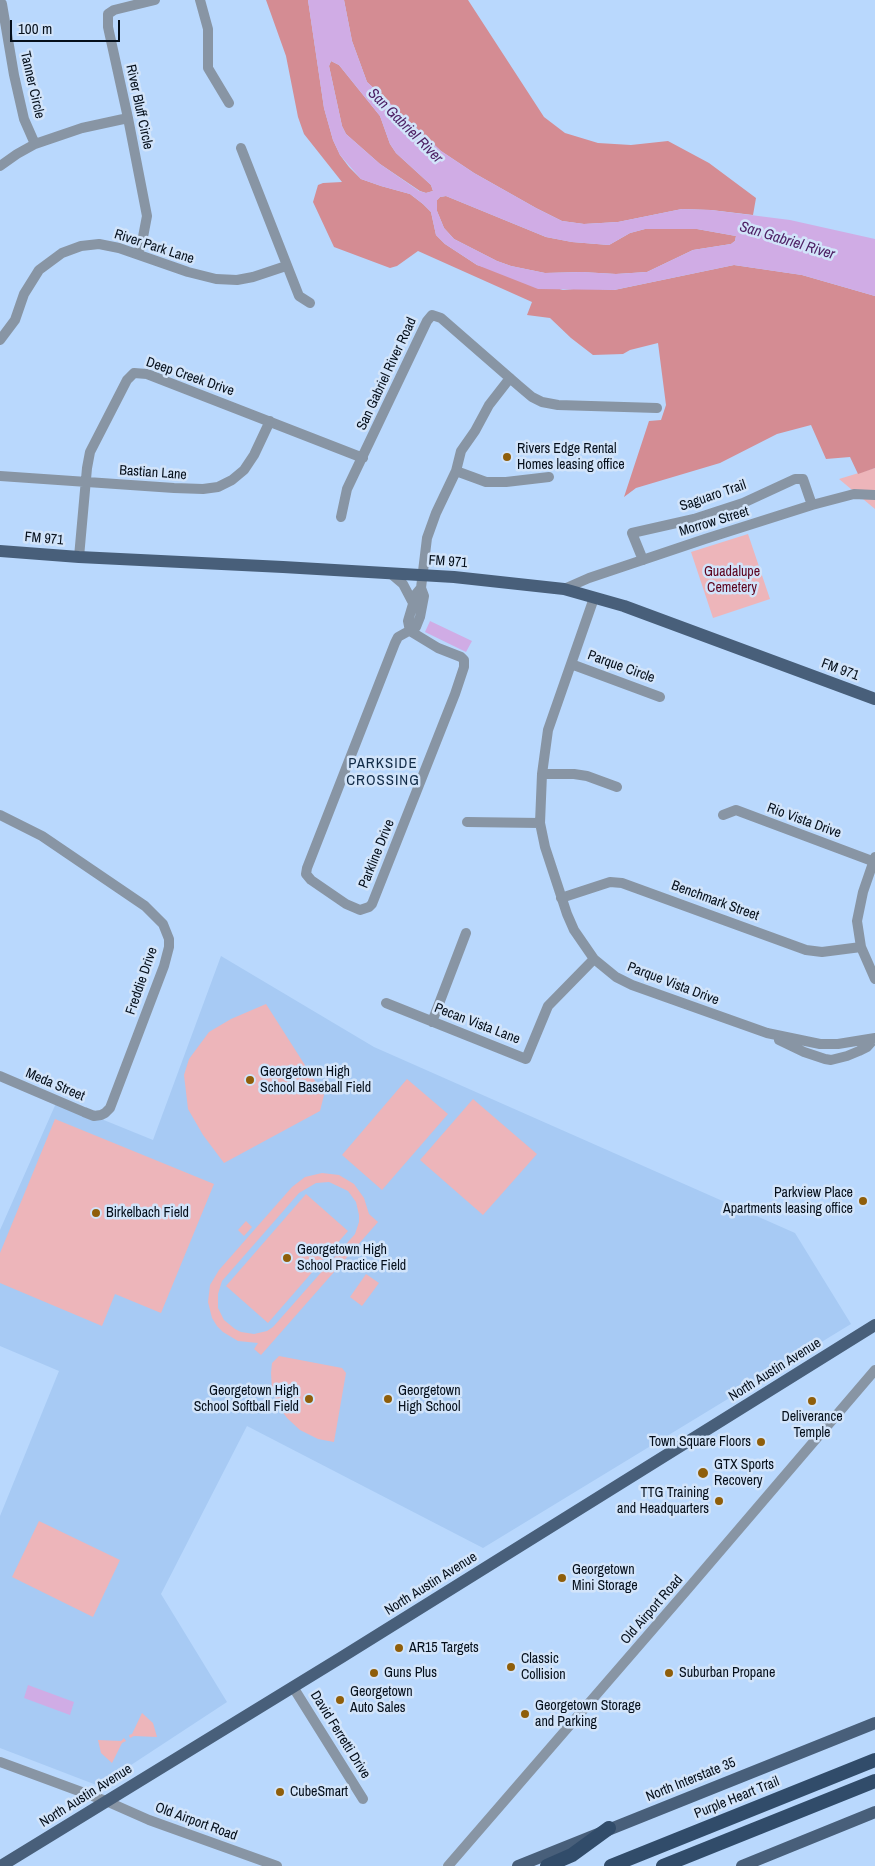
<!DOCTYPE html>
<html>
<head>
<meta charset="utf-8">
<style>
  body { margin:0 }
  #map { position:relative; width:875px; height:1866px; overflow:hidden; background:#b9d8fd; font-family:"Archivo Narrow",sans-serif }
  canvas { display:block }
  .scale { position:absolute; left:10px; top:20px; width:110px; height:22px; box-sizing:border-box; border:2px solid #050f1b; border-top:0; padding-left:6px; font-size:15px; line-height:18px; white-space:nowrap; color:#050f1b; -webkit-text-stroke:4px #d2e4fa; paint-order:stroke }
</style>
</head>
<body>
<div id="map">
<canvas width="875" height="1866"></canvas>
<div class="scale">100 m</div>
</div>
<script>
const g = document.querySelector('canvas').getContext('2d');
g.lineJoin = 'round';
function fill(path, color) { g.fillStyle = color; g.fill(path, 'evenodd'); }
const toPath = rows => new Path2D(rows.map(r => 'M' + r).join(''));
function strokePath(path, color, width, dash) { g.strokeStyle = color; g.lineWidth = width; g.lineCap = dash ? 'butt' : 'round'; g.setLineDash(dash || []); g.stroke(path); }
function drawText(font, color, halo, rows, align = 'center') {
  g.font = font + ' "Archivo Narrow",sans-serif'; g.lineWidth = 5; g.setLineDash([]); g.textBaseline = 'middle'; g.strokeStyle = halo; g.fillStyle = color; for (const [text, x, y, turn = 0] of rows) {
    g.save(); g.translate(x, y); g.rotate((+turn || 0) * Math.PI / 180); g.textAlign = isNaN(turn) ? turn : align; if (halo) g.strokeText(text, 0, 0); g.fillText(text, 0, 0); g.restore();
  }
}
fill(toPath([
  [221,956,374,1047,795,1233,851,1324,483,1548,247,1426,161,1594,227,1702,99,1786,0,1748,0,1516,59,1371,0,1346,0,1230,57,1101,153,1140]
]), '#a7caf4');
fill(toPath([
  [875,468,875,509,839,479],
  [748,534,770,599,713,618,691,552],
  [266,1004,324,1095,320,1111,224,1163,203,1135,188,1109,184,1075,189,1059,209,1032,231,1019],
  [407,1079,448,1114,382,1190,342,1155],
  [473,1099,537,1154,483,1215,420,1160],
  [55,1119,214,1184,161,1313,115,1294,102,1326,0,1283,0,1253],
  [322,1173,339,1175,354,1184,364,1198,369,1214,378,1222,261,1355,254,1349,258,1343,238,1341,223,1332,217,1326,212,1318,208,1302,210,1285,219,1270,292,1187,305,1177],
  [329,1182,348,1191,356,1202,359,1215,359,1222,355,1234,273,1327,267,1331,254,1334,241,1332,235,1329,224,1320,218,1308,218,1294,222,1281,299,1193,316,1183],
  [306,1194,348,1231,268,1323,226,1286],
  [246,1221,252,1227,244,1236,238,1230],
  [366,1274,379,1283,362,1306,350,1297],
  [279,1356,342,1368,346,1373,334,1442,318,1439,300,1430,287,1418,279,1407,272,1390,271,1373,272,1363],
  [39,1521,120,1560,93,1617,12,1577],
  [142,1713,153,1723,157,1737,134,1736,130,1738,129,1735,132,1734],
  [124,1738,126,1741,122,1743,112,1763,101,1753,98,1740,121,1741]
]), '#edb5ba');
fill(toPath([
  [266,0,308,0,324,108,333,140,340,155,349,167,361,179,381,186,410,194,423,204,431,212,436,235,445,244,477,265,563,290,584,288,614,290,734,265,802,275,875,296,875,468,858,474,850,457,826,459,811,425,777,434,720,463,636,488,624,497,649,421,661,420,666,405,658,343,630,350,623,354,593,355,571,338,550,318,527,315,532,302,418,251,397,266,390,268,334,247,313,202,318,185,323,183,342,182,304,134,298,117,286,56],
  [344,0,468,0,544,117,565,133,598,143,631,145,668,141,709,163,756,198,753,215,711,210,682,209,618,222,584,224,562,221,536,208,474,173,441,151,367,82,352,41],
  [331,61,339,65,380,116,390,144,396,153,431,185,433,191,426,193,420,191,380,164,346,134,342,126,329,66],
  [446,196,546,237,572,242,609,245,630,233,645,229,697,229,736,236,735,241,731,244,693,250,647,272,616,274,581,272,545,273,511,266,497,261,454,239,444,228,437,211,437,200,440,197]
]), '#d48c93');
fill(toPath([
  [308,0,344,0,352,41,367,82,441,151,474,173,536,208,562,221,584,224,618,222,682,209,711,210,790,220,875,239,875,296,802,275,734,265,614,290,538,289,477,265,445,244,436,235,431,212,423,204,410,194,381,186,361,179,340,155,333,140,324,108],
  [331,61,339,65,380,116,390,144,396,153,431,185,433,191,426,193,419,191,380,164,346,134,342,126,329,66],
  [446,196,546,237,572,242,609,245,630,233,645,229,697,229,736,236,735,241,731,244,693,250,647,272,616,274,582,272,545,273,511,266,497,261,454,239,444,228,437,211,437,200,440,197],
  [430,621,472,641,466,652,425,632],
  [28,1685,74,1702,70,1715,24,1698]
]), '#d0ace5');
strokePath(toPath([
  [200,0,208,29,208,68,229,103],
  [0,4,2,4,14,75,24,119,35,144],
  [241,148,299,296,310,303],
  [0,166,17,154,35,144,82,128,128,118],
  [138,254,143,237,147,216,128,118,108,27,108,14,114,10,155,0],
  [0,340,15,320,24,294,39,270,62,253,81,246,99,244,119,248,188,272,216,279,237,280,253,277,286,266],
  [456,471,486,482,506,482,549,477],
  [0,476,174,488,203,489,218,487,232,480,244,470,254,455,270,421],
  [341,517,347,489,427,321,432,315,441,318,519,386,532,397,542,402,558,405,657,408],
  [79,557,87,468,90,452,127,380,134,373,147,374,363,458],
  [643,560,632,533,694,519,743,503,795,479,803,479,812,505],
  [390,573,403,584,413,603],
  [564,589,589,578,705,539,812,505,854,494,875,495],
  [594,598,548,730,542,774,540,823,545,847,567,914,574,930,594,959,616,977,632,985,767,1033,820,1044,838,1044,875,1038],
  [410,631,438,648,461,657,464,660,464,667,455,694,372,904,369,907,360,910,346,904,311,880,306,874,307,868,395,643,398,637,416,627,420,617,424,596,421,588],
  [410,631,408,621,416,594,421,588,427,538,436,513,456,471,461,451,475,431,489,405,510,378],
  [571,664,660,697],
  [542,774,574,774,587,776,617,787],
  [0,815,42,836,145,906,163,924,169,939,169,947,164,966,110,1108,105,1113,101,1115,94,1116,84,1112,0,1076],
  [723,815,736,810,875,862],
  [467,822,540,823],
  [875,857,863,892,857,921,861,947,875,979],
  [561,898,610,882,622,883,806,950,822,952,861,947],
  [386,1003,526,1059,548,1006,594,959],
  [432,1022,466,933],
  [779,1040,804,1052,825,1059,831,1060,847,1056,859,1051,867,1047,875,1038],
  [293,1687,363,1799],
  [0,1762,106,1801,149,1820,277,1866],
  [448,1866,686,1591,875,1370]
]), '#8895a4', 10);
strokePath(toPath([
  [0,551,79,557,283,567,454,577,564,589,624,606,875,699],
  [1,1866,342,1657,875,1325],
  [518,1866,875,1723],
  [742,1866,875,1812]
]), '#485f7a', 12);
strokePath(toPath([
  [547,1866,572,1855,609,1828],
  [611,1866,875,1760],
  [663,1866,875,1781]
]), '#314c6a', 14);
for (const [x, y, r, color] of [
  [507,457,5,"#8f5e0a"],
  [250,1080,5,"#8f5e0a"],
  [863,1201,5,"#8f5e0a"],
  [96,1213,5,"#8f5e0a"],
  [287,1258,5,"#8f5e0a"],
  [309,1399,5,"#8f5e0a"],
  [388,1399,5,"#8f5e0a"],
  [812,1401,5,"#8f5e0a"],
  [761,1442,5,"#8f5e0a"],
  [703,1473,6,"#8f5e0a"],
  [719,1501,5,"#8f5e0a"],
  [562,1578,5,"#8f5e0a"],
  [399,1648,5,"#8f5e0a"],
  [511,1667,5,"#8f5e0a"],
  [374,1673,5,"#8f5e0a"],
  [669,1673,5,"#8f5e0a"],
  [340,1700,5,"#8f5e0a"],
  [525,1714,5,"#8f5e0a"],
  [280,1792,5,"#8f5e0a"]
]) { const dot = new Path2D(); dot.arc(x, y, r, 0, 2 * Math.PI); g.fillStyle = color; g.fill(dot); strokePath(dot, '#d2e4fa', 2); }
drawText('14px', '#050f1b', '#d2e4fa', [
  ["Tanner Circle",32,85,77],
  ["River Bluff Circle",139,107,78],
  ["River Park Lane",154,247,18],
  ["San Gabriel River Road",387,374,-65],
  ["Deep Creek Drive",190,377,19],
  ["Bastian Lane",153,473,4],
  ["Saguaro Trail",713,496,-19],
  ["Morrow Street",714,522,-17],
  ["FM 971",44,539,5],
  ["FM 971",448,562,4],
  ["Parque Circle",621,667,20],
  ["FM 971",840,670,20],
  ["Rio Vista Drive",804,821,20],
  ["Parkline Drive",377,854,-68],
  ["Benchmark Street",715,901,20],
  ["Freddie Drive",142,981,-71],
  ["Parque Vista Drive",673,984,21],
  ["Pecan Vista Lane",477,1024,21],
  ["Meda Street",55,1085,23],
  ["North Austin Avenue",775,1370,-32],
  ["North Austin Avenue",431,1584,-32],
  ["Old Airport Road",652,1610,-49],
  ["David Ferretti Drive",340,1735,58],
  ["North Interstate 35",691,1780,-22],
  ["North Austin Avenue",86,1796,-32],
  ["Purple Heart Trail",737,1798,-22],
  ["Old Airport Road",196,1822,20]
]);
drawText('14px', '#050f1b', '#d2e4fa', [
  ["Rivers Edge Rental",517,449],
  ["Homes leasing office",517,465],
  ["Georgetown High",260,1072],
  ["School Baseball Field",260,1088],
  ["Parkview Place",853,1193,"right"],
  ["Apartments leasing office",853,1209,"right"],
  ["Birkelbach Field",106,1213],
  ["Georgetown High",297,1250],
  ["School Practice Field",297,1266],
  ["Georgetown High",299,1391,"right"],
  ["School Softball Field",299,1407,"right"],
  ["Georgetown",398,1391],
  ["High School",398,1407],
  ["Deliverance",812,1417,"center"],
  ["Temple",812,1433,"center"],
  ["Town Square Floors",751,1442,"right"],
  ["GTX Sports",714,1465],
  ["Recovery",714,1481],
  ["TTG Training",709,1493,"right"],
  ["and Headquarters",709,1509,"right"],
  ["Georgetown",572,1570],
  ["Mini Storage",572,1586],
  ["AR15 Targets",409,1648],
  ["Classic",521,1659],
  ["Collision",521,1675],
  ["Guns Plus",384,1673],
  ["Suburban Propane",679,1673],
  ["Georgetown",350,1692],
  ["Auto Sales",350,1708],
  ["Georgetown Storage",535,1706],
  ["and Parking",535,1722],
  ["CubeSmart",290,1792]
], 'left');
drawText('14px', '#5c031e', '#d2e4fa', [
  ["Guadalupe",732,572],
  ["Cemetery",732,588]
]);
drawText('italic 15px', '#4e2165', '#d2e4fa', [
  ["San Gabriel River",405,126,45],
  ["San Gabriel River",787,241,17]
]);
g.letterSpacing = '1px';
drawText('15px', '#122c48', '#d2e4fa', [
  ["PARKSIDE",383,764],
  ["CROSSING",383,781]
]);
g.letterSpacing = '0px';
</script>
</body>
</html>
